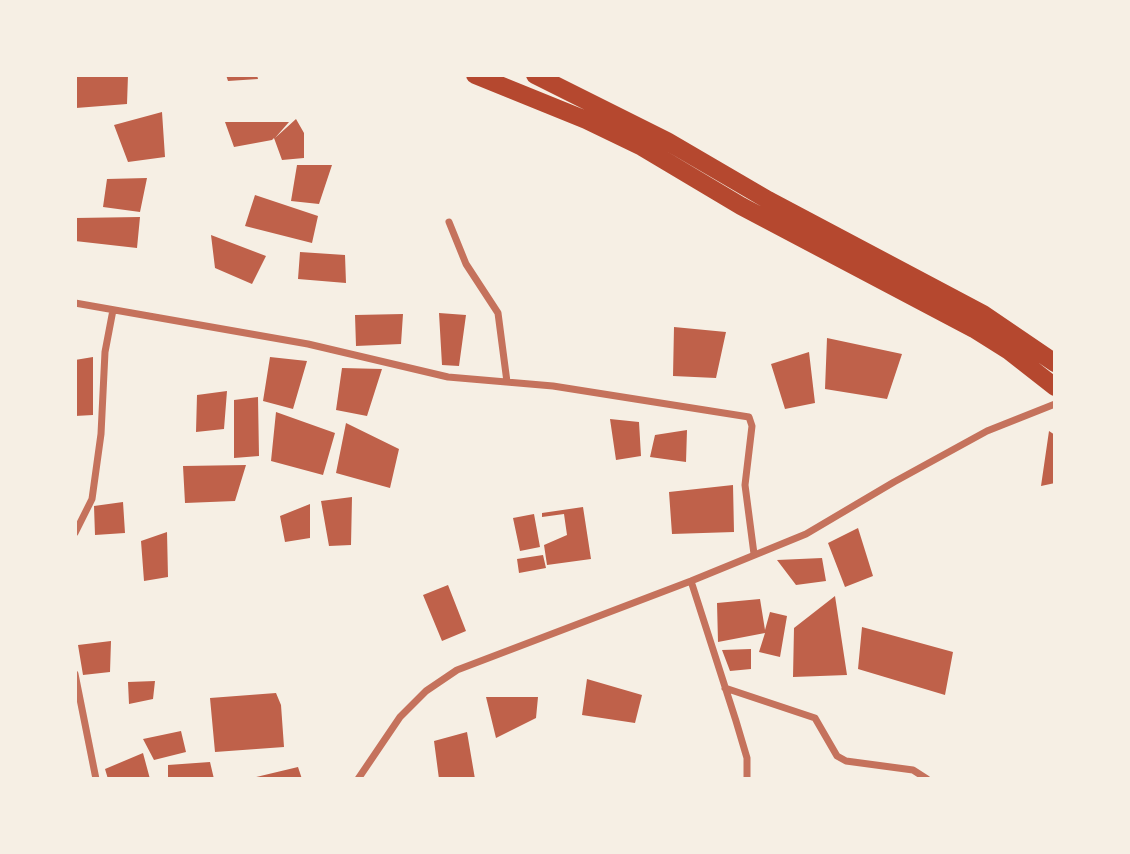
<!DOCTYPE html>
<html>
<head>
<meta charset="utf-8">
<style>
  body { margin:0 }
  #map { position:relative; width:1130px; height:854px; overflow:hidden; background:#f6efe4; font-family:Rubik,sans-serif }
  canvas { display:block }
  .frame { position:absolute; inset:0; border:77px solid #f6efe4; pointer-events:none }
</style>
</head>
<body>
<div id="map">
<canvas width="1130" height="854"></canvas>
<div class="frame"></div>
</div>
<script>
const g = document.querySelector('canvas').getContext('2d');
g.lineJoin = 'round';
function fill(path, color) { g.fillStyle = color; g.fill(path, 'evenodd'); }
const toPath = rows => new Path2D(rows.map(r => 'M' + r).join(''));
function strokePath(path, color, width, dash) { g.strokeStyle = color; g.lineWidth = width; g.lineCap = dash ? 'butt' : 'round'; g.setLineDash(dash || []); g.stroke(path); }
fill(toPath([
  [75,75,128,75,127,104,76,108],
  [226,75,257,75,258,79,228,81],
  [162,112,165,157,128,162,114,125],
  [296,119,304,133,304,158,282,160,274,138,272,140,234,147,225,122,289,122,275,138],
  [297,165,332,165,319,204,291,201],
  [147,178,140,212,103,207,107,179],
  [255,195,318,216,312,243,245,226],
  [140,217,137,248,75,241,75,218],
  [211,235,266,256,252,284,215,268],
  [300,252,345,255,346,283,298,279],
  [439,313,466,315,459,366,442,365],
  [403,314,401,344,356,346,355,315],
  [674,327,726,332,716,378,673,376],
  [827,338,902,354,887,399,825,389],
  [809,352,815,403,785,409,771,364],
  [93,357,93,415,75,416,75,360],
  [270,357,307,361,293,409,263,401],
  [342,368,382,369,367,416,336,410],
  [227,391,224,429,196,432,197,395],
  [258,397,259,456,234,458,234,400],
  [276,412,335,433,323,475,271,461],
  [610,419,639,422,641,456,616,460],
  [346,423,399,449,390,488,336,473],
  [687,430,686,462,650,457,655,435],
  [1049,431,1055,435,1055,483,1041,486],
  [246,465,235,501,185,503,183,466],
  [733,485,734,532,672,534,669,492],
  [352,497,351,545,329,546,321,501],
  [123,502,125,533,95,535,94,506],
  [310,504,310,538,285,542,280,516],
  [583,507,591,559,547,565,544,545,567,535,564,514,542,517,542,513],
  [534,514,540,547,520,551,513,518],
  [858,528,873,576,845,587,828,543],
  [167,532,168,577,144,581,141,541],
  [543,555,546,568,519,573,517,559],
  [822,558,826,581,796,585,777,560],
  [448,585,466,631,442,641,423,595],
  [835,596,847,675,793,677,794,628],
  [760,599,765,630,770,612,787,616,780,657,759,652,765,633,718,642,717,603],
  [862,627,953,652,945,695,858,669],
  [111,641,110,672,83,675,78,645],
  [751,649,751,669,730,671,722,650],
  [587,679,642,695,635,723,582,715],
  [155,681,153,699,129,704,128,682],
  [276,693,281,705,284,747,215,752,210,698],
  [486,697,538,697,536,718,496,738],
  [181,731,186,752,154,760,143,739],
  [467,732,475,779,439,779,434,741],
  [143,753,150,779,108,779,105,769],
  [210,762,214,779,168,779,168,765],
  [298,767,302,779,253,779,252,778]
]), '#bf614a');
strokePath(toPath([
  [449,222,466,264,498,313,507,382],
  [75,303,308,344,448,377,553,386,749,417,752,426,745,485,754,554],
  [75,533,92,499,101,434,105,352,113,310],
  [691,581,736,721,747,758,747,779],
  [75,674,96,779],
  [725,688,815,718,837,756,846,761,913,770,927,779],
  [358,779,400,717,426,691,457,670,691,581,806,534,894,482,987,431,1055,404]
]), '#c5725c', 7);
strokePath(toPath([
  [475,75,586,120,642,147,741,206,974,329,1009,351,1055,387],
  [535,75,667,141,768,200,983,314,1055,363]
]), '#b5482f', 18);
</script>
</body>
</html>
